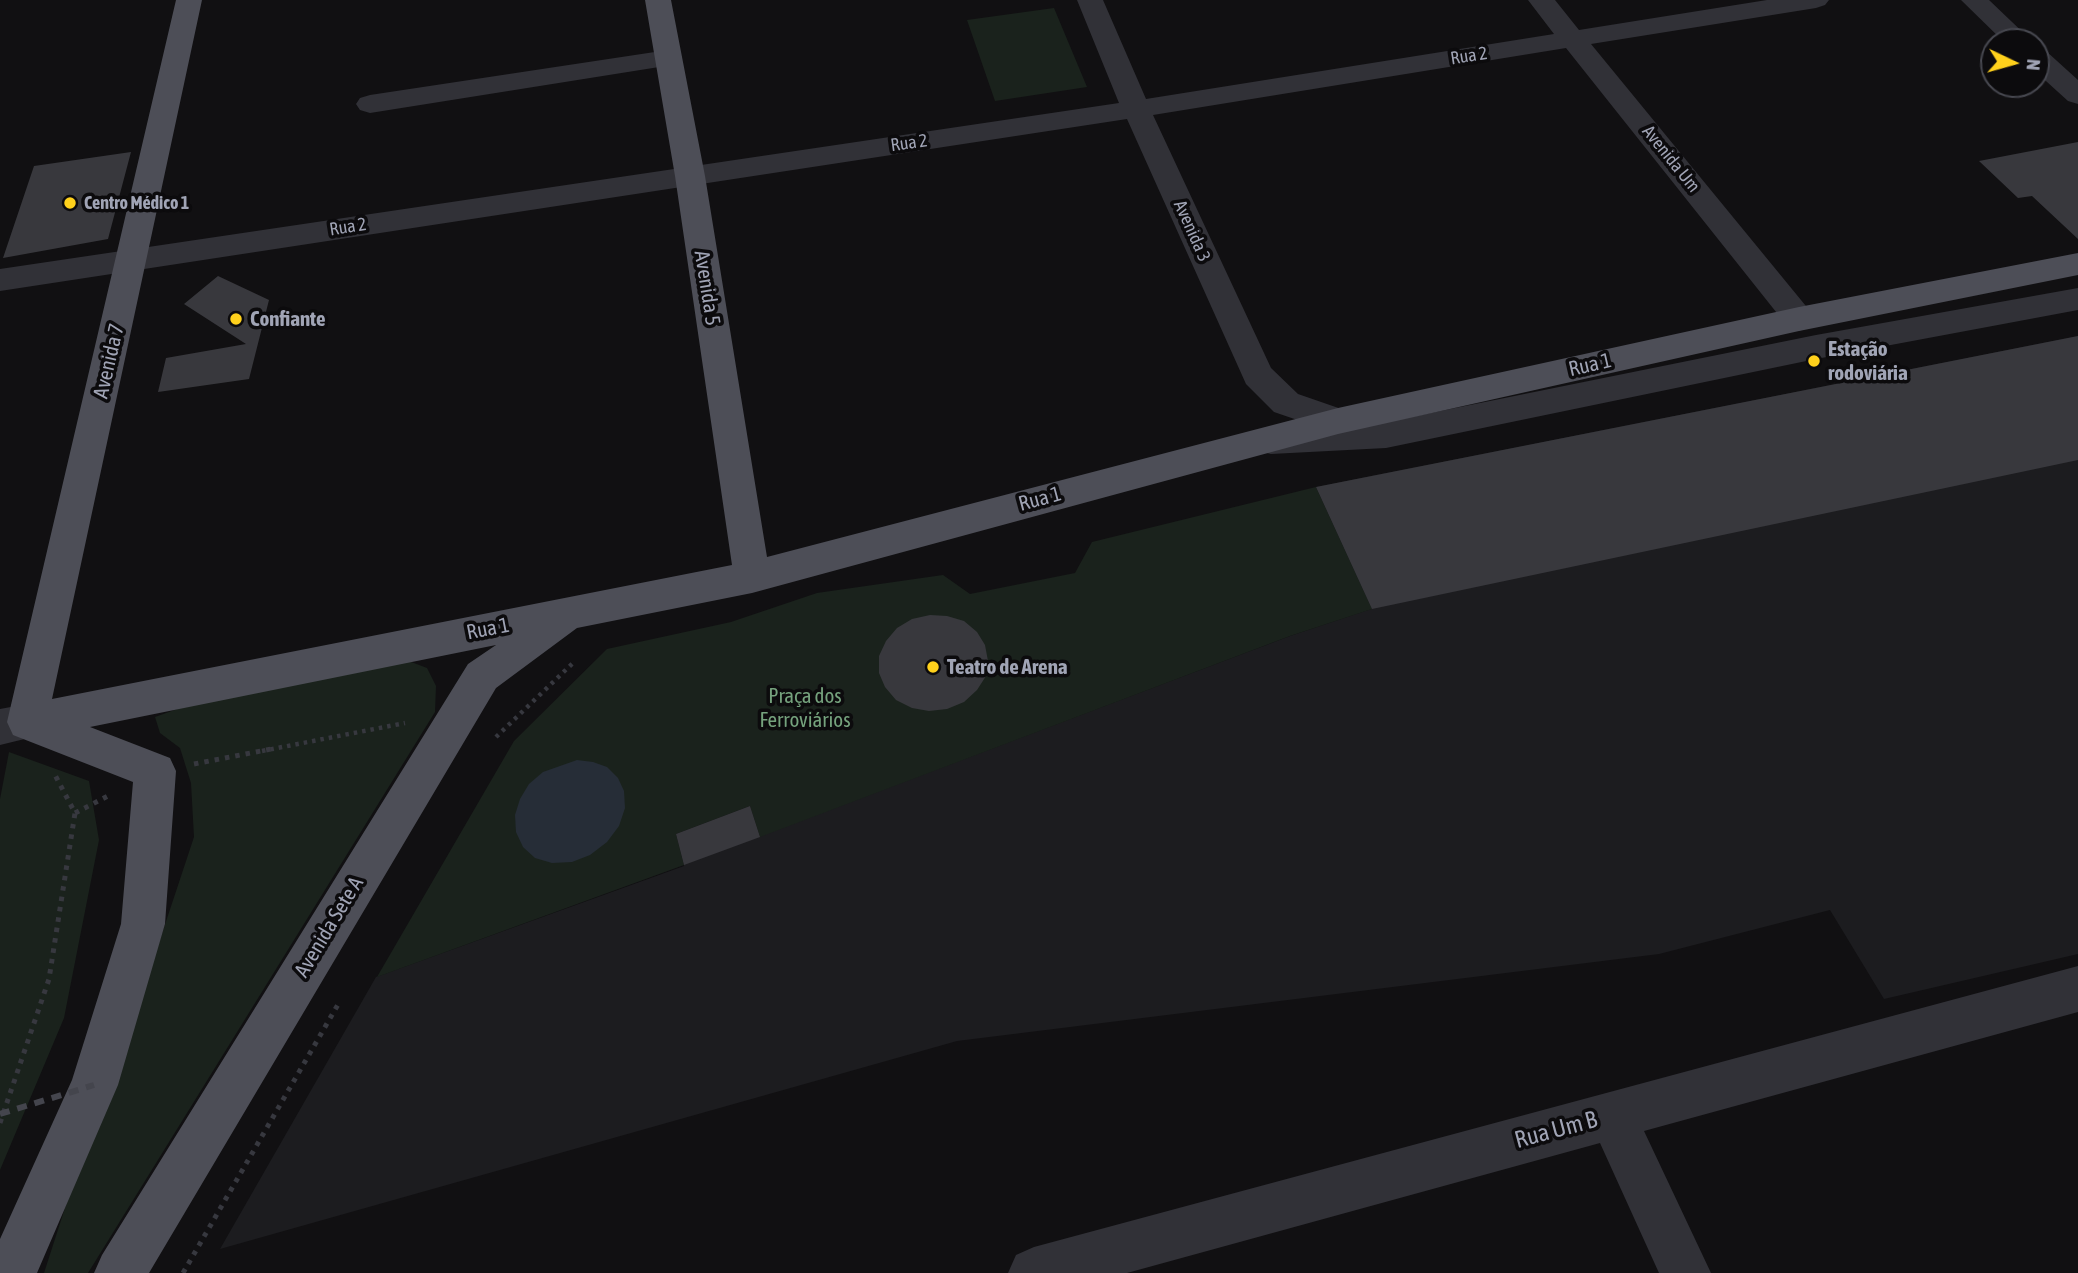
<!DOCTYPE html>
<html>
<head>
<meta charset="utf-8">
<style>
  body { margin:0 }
  #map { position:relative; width:2078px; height:1273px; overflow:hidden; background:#111012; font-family:"Asap Condensed",sans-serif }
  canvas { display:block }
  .north { position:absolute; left:1980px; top:28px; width:70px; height:70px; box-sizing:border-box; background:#0c0b0d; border:2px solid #474850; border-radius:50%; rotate:95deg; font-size:19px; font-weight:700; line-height:28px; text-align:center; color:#a0a4b5 }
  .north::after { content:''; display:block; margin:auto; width:24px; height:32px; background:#ffd11c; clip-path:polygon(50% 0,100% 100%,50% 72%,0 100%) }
</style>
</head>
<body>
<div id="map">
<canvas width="2078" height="1273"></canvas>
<div class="north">N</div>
</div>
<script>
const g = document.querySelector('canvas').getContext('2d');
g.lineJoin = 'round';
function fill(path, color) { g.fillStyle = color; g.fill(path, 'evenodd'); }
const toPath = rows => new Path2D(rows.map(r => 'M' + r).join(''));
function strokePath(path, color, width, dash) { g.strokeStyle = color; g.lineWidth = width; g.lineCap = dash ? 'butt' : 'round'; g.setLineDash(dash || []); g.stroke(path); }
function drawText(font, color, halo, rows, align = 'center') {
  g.font = font + ' "Asap Condensed",sans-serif'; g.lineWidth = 7; g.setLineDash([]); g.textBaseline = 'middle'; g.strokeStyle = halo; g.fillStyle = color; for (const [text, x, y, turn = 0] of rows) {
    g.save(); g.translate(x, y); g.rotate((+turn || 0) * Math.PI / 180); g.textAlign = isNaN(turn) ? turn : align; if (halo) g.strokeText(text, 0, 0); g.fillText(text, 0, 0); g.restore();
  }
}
fill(toPath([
  [2078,336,2078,954,1884,999,1830,910,1659,954,957,1041,220,1249,376,977,684,866,676,834,750,806,760,836,1290,636,1371,609,1316,487]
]), '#1c1c1f');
fill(toPath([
  [1054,8,1087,87,995,101,967,20],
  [1316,487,1372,609,1290,636,760,837,750,806,676,834,684,865,377,977,514,741,607,649,731,622,817,593,943,575,970,594,1075,573,1092,542],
  [406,660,427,668,436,686,435,712,88,1273,44,1273,84,1149,137,1009,194,837,191,783,180,748,160,733,155,717,194,703],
  [9,752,89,781,99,840,64,1018,0,1170,0,799]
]), '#1a221c');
fill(toPath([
  [577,760,593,762,607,767,618,778,624,791,625,808,619,826,607,842,590,855,572,862,552,863,535,858,523,847,516,832,515,815,520,799,529,784,543,772]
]), '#262d37');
fill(toPath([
  [2078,142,2078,239,2032,196,2018,198,1979,161],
  [131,152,108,239,3,258,34,166],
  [218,276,269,300,249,379,158,392,166,358,246,344,184,304],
  [2078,336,2078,460,1372,609,1316,487],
  [930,615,947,616,964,621,977,632,985,645,988,661,986,676,977,690,964,702,947,709,929,711,912,708,896,700,885,687,879,673,879,656,886,641,897,628,912,619],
  [750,806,760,837,684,865,676,834]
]), '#38383d');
strokePath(toPath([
  [496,737,575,661],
  [262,751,405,723]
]), '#37383f', 4.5, [3.5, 5]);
strokePath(toPath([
  [194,764,271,749],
  [75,813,108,796],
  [0,1123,49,979,75,813,55,775],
  [183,1273,340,1001]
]), '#37383f', 5, [4.5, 6]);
fill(toPath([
  [1077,0,1103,0,1146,99,1554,34,1528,0,1555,0,1579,30,1767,0,1829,0,1825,5,1816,8,1591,44,1810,311,1815,319,1810,327,1799,331,1788,327,1566,48,1153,115,1271,368,1298,394,1350,412,1354,423,1386,422,1816,335,2078,288,2078,310,1816,359,1386,448,1271,454,1259,451,1254,441,1259,431,1271,428,1312,425,1274,412,1246,384,1127,119,0,291,0,269,1119,103,1077,0],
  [1961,0,1989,0,2033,42,2004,42,1961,0],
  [2036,49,2046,51,2078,80,2078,104,2068,101,2036,72,2036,49],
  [668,50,678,52,682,58,678,64,370,113,360,110,356,104,360,98,370,95,668,50],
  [27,704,41,709,47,722,41,735,0,745,0,709,27,704],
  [2078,966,2078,1012,1644,1131,1711,1273,1659,1273,1600,1143,1127,1273,1008,1273,1016,1255,1034,1247,2078,966]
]), '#313137');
fill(toPath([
  [176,0,202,0,52,699,732,565,675,176,645,0,671,0,705,176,767,557,1338,408,1799,307,2078,253,2078,275,1799,331,1338,434,752,593,577,628,496,688,149,1273,94,1273,102,1255,468,664,496,645,90,727,170,758,176,771,165,924,118,1085,37,1273,0,1273,0,1239,72,1080,121,924,133,782,13,735,7,722,176,0]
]), '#4d4e57');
strokePath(toPath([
  [0,1114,94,1085]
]), '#44454d', 6, [10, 8]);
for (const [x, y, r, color] of [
  [70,203,7,"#ffd11c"],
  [236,319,7,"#ffd11c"],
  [1814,361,7,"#ffd11c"],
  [933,667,7,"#ffd11c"]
]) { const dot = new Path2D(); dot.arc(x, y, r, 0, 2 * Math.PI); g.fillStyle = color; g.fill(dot); strokePath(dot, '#0c0b0d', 2.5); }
drawText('18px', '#a0a4b5', '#0c0b0d', [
  ["Rua 2",1469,56,-9],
  ["Rua 2",909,143,-8],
  ["Avenida Um",1671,159,51],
  ["Rua 2",348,227,-9],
  ["Avenida 3",1192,231,66]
]);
drawText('bold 18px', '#a0a4b5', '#0c0b0d', [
  ["Centro Médico 1",84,203]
], 'left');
drawText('21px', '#a0a4b5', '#0c0b0d', [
  ["Avenida 5",707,288,81],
  ["Avenida 7",109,361,-77],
  ["Rua 1",1590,365,-13],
  ["Rua 1",1040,499,-15],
  ["Rua 1",488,629,-11],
  ["Avenida Sete A",329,927,-59]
]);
drawText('bold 21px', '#a0a4b5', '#0c0b0d', [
  ["Confiante",250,319],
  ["Estação",1828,349],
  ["rodoviária",1828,373],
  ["Teatro de Arena",947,667]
], 'left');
drawText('21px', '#75a27d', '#0c0b0d', [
  ["Praça dos",805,696],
  ["Ferroviários",805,720]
]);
drawText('24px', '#a0a4b5', '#0c0b0d', [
  ["Rua Um B",1556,1130,-15]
]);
</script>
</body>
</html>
